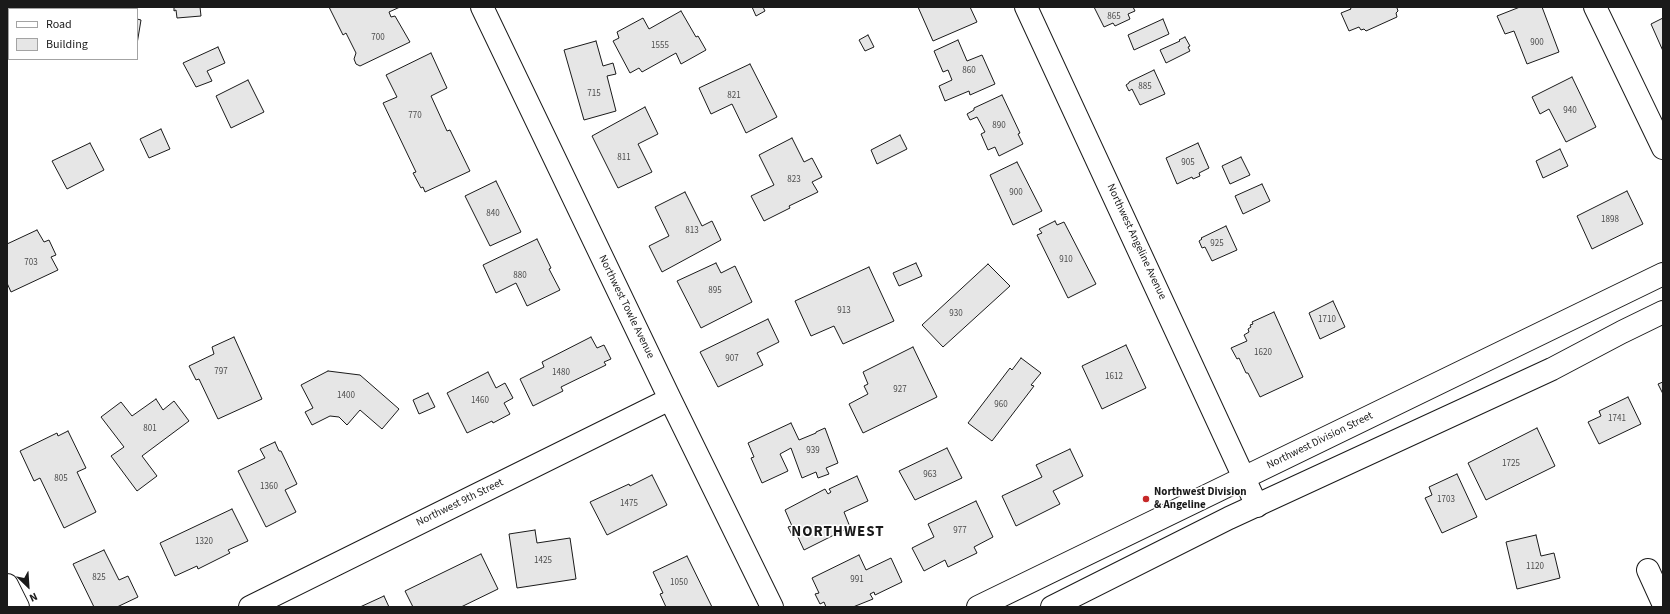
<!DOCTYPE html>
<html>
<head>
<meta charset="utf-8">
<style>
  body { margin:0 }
  #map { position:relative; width:1670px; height:614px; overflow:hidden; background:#fff; font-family:"Source Sans 3",sans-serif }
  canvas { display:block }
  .frame { position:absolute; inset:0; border:8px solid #1a1a1a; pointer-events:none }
  .legend { position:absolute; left:8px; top:8px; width:130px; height:52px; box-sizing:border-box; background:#fff; border:1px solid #a3a3a3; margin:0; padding:5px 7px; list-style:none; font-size:12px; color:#1a1a1a }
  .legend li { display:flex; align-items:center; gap:8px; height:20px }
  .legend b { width:20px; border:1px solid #a3a3a3 }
  .north { position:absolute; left:8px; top:566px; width:40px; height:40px; -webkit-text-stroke:3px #fff; paint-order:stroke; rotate:155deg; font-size:11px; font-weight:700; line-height:16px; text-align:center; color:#1a1a1a }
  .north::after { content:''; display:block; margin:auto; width:14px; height:18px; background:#1a1a1a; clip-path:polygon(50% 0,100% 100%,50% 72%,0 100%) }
</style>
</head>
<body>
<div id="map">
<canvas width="1670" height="614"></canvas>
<div class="frame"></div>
<ul class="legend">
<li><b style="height:5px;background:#fff"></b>Road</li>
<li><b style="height:11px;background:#e6e6e6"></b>Building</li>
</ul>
<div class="north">N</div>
</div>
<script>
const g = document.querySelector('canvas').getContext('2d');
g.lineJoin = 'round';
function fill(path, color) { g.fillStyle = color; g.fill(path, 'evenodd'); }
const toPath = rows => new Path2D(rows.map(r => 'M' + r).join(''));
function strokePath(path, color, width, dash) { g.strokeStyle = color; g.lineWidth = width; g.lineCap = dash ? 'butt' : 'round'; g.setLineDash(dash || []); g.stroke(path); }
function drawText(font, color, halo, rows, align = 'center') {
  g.font = font + ' "Source Sans 3",sans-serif'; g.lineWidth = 3; g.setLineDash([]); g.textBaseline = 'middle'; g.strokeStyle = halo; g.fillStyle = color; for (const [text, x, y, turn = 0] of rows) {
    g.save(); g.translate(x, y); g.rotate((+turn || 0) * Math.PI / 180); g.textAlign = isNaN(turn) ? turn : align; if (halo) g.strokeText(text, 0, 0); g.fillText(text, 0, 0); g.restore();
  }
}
const building = toPath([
  [174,7,200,7,201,16,177,18,176,10,174,11,174,7],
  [329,7,400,7,389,12,391,17,395,16,410,42,360,66,356,64,354,59,356,53,346,33,343,35,329,7],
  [752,7,763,7,765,11,756,16,752,7],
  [918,7,970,7,977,22,933,41,918,7],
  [1094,7,1133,7,1135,11,1128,14,1130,19,1115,26,1113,23,1104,27,1094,7],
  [1350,7,1398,7,1397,8,1398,11,1396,13,1397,17,1366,31,1364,29,1361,30,1359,27,1349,31,1341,13,1351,9,1350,7],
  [1520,7,1542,7,1559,52,1527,64,1514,31,1505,34,1497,16,1520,7],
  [681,11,696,37,698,36,706,50,681,64,676,53,642,72,639,68,630,73,613,41,619,38,617,32,643,18,649,29,681,11],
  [1663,18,1663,51,1651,24,1663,18],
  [137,19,141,20,137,44,137,19],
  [1163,19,1169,34,1134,50,1128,35,1163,19],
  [868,35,874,47,865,51,859,40,868,35],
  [1185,37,1190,46,1188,47,1190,51,1166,63,1160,50,1180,41,1179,40,1185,37],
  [958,40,967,61,982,55,995,84,970,95,969,91,945,101,939,86,952,80,948,70,943,72,934,51,958,40],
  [596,41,603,66,613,63,616,74,607,76,616,111,584,120,564,50,596,41],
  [218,47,225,63,207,71,212,81,196,87,183,63,218,47],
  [431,53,447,88,431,96,447,131,450,130,470,171,425,192,423,187,421,188,413,173,416,172,383,103,397,97,386,75,431,53],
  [750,64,777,117,746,133,732,104,711,114,699,88,750,64],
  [1154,70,1165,94,1140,105,1132,89,1129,91,1126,85,1129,83,1129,82,1154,70],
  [1572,77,1596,127,1566,142,1549,109,1540,114,1532,97,1572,77],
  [248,80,264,112,231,128,216,96,248,80],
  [1002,95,1020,133,1018,134,1023,144,999,156,995,147,988,150,981,134,985,132,977,117,970,120,967,114,974,110,974,108,1002,95],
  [645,107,658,134,638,144,652,172,618,188,592,136,645,107],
  [161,129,170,149,149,158,140,139,161,129],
  [900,135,907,149,877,164,871,150,900,135],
  [792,138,804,162,812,158,822,177,812,182,818,192,789,206,790,208,764,221,751,196,774,185,759,155,792,138],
  [90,143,104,170,67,189,52,161,90,143],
  [1198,143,1209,168,1199,173,1200,176,1193,179,1192,177,1177,184,1166,158,1198,143],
  [1560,149,1568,166,1543,178,1536,161,1560,149],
  [1241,157,1250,175,1230,184,1222,166,1241,157],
  [1017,162,1042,211,1013,225,990,175,1017,162],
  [496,181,521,232,490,246,465,196,496,181],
  [1262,184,1270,201,1243,214,1235,196,1262,184],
  [1627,191,1643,224,1592,249,1577,216,1627,191],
  [685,192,702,226,712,221,721,240,662,272,649,246,669,236,655,207,685,192],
  [1055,221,1057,225,1064,222,1096,284,1068,298,1037,235,1042,233,1039,229,1055,221],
  [1226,226,1237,250,1212,261,1205,247,1202,248,1199,241,1202,239,1201,238,1226,226],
  [37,230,44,242,49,240,56,255,51,257,58,270,11,292,7,283,7,244,37,230],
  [537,239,551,268,549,269,560,290,527,306,516,283,496,293,483,265,537,239],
  [716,263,721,273,735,266,752,302,701,328,677,281,716,263],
  [916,263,922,276,899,286,893,273,916,263],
  [988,264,1010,286,943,347,922,325,988,264],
  [869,267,894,321,843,344,834,326,811,336,795,301,869,267],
  [1333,301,1345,327,1320,339,1309,313,1333,301],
  [1274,312,1303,377,1260,397,1248,373,1246,373,1239,358,1237,359,1231,348,1247,341,1244,335,1249,332,1248,329,1251,327,1250,325,1253,324,1252,322,1274,312],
  [768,319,779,342,757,353,763,365,718,387,700,352,768,319],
  [234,337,262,399,218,419,199,379,196,380,189,366,214,354,212,347,234,337],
  [591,337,597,348,604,345,611,359,604,362,606,365,561,387,563,391,533,406,520,379,544,367,542,362,591,337],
  [1126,345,1146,388,1102,409,1082,366,1126,345],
  [913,347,937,397,863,433,849,404,868,394,864,386,868,384,863,372,913,347],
  [1021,358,1041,373,1031,385,1034,386,992,441,968,423,1010,368,1012,370,1021,358],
  [328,371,360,375,399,409,382,429,360,410,347,425,339,417,330,416,312,425,305,412,313,408,301,385,328,371],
  [488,372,496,388,505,383,513,398,504,403,510,414,493,423,492,421,467,433,447,393,488,372],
  [1663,382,1663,394,1658,384,1663,382],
  [428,393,435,407,419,414,413,400,428,393],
  [1628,397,1641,424,1599,444,1588,422,1601,416,1599,411,1628,397],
  [156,399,163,410,174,401,189,421,142,456,157,476,137,491,111,456,124,447,101,417,121,402,132,416,156,399],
  [791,423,799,440,816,433,816,432,825,428,838,463,826,468,829,474,818,478,816,472,802,478,791,448,780,454,788,471,762,483,751,458,754,457,748,443,791,423],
  [1537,428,1555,466,1486,500,1468,463,1537,428],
  [68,431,86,468,77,472,96,512,64,528,40,478,34,481,20,451,57,433,58,436,68,431],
  [275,442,279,451,281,451,297,484,285,490,296,512,266,527,238,471,265,458,260,449,275,442],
  [947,448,962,478,915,500,899,471,947,448],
  [1070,449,1083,476,1053,491,1060,504,1016,526,1002,496,1042,477,1036,465,1070,449],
  [1457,474,1477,517,1442,533,1425,498,1432,495,1429,487,1457,474],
  [652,475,667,505,607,535,590,502,629,484,630,486,652,475],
  [857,476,868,501,844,512,850,527,804,550,797,535,793,537,788,527,792,526,785,510,825,489,828,494,831,492,829,489,857,476],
  [976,501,993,537,974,547,977,553,948,567,945,560,924,571,912,548,934,537,928,524,976,501],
  [232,509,248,541,228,550,230,553,198,569,197,566,175,576,160,543,232,509],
  [535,530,537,543,570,538,576,579,517,588,509,534,535,530],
  [1536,535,1541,556,1554,553,1560,578,1517,589,1506,542,1536,535],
  [104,550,119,580,128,576,138,597,117,607,94,607,73,564,104,550],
  [481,554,498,589,461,607,413,607,405,591,481,554],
  [859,555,866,570,891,558,902,582,875,595,874,592,870,594,873,599,853,607,826,607,824,602,820,604,815,594,819,593,812,578,859,555],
  [687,556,712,607,666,607,660,594,663,593,653,572,687,556],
  [384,596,389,607,360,607,384,596]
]);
fill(building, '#e6e6e6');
strokePath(building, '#1a1a1a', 1);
const minor = toPath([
  [482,7,670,399,772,607],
  [1026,7,1257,506],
  [1595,7,1663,148],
  [1648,570,1663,603],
  [7,585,18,607],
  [250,607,670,399]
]);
const major = toPath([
  [978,607,1663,274],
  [1052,607,1229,518,1552,369,1622,332,1663,312]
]);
strokePath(minor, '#1a1a1a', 24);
strokePath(major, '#1a1a1a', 24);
strokePath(minor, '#fff', 22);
strokePath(major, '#fff', 22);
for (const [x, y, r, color] of [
  [1146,499,4,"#c62828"]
]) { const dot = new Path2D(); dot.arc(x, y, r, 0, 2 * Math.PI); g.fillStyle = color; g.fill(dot); strokePath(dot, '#fff', 1.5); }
drawText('9px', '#4d4d4d', null, [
  ["865",1114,17],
  ["700",378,38],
  ["900",1537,43],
  ["1555",660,46],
  ["860",969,71],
  ["885",1145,87],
  ["715",594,94],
  ["821",734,96],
  ["940",1570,111],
  ["770",415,116],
  ["890",999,126],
  ["811",624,158],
  ["905",1188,163],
  ["823",794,180],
  ["900",1016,193],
  ["840",493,214],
  ["1898",1610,220],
  ["813",692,231],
  ["925",1217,244],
  ["910",1066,260],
  ["703",31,263],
  ["880",520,276],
  ["895",715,291],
  ["913",844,311],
  ["930",956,314],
  ["1710",1327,320],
  ["1620",1263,353],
  ["907",732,359],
  ["797",221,372],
  ["1480",561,373],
  ["1612",1114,377],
  ["927",900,390],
  ["1400",346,396],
  ["1460",480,401],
  ["960",1001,405],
  ["1741",1617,419],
  ["801",150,429],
  ["939",813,451],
  ["1725",1511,464],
  ["963",930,475],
  ["805",61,479],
  ["1360",269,487],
  ["1703",1446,500],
  ["1475",629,504],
  ["977",960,531],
  ["1320",204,542],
  ["1425",543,561],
  ["1120",1535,567],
  ["825",99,578],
  ["991",857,580],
  ["1050",679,583]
]);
drawText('11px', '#1a1a1a', '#fff', [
  ["Northwest Angeline Avenue",1136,242,65],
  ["Northwest Towle Avenue",626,307,64],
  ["Northwest Division Street",1320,441,-26],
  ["Northwest 9th Street",460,503,-26]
]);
drawText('bold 11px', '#1a1a1a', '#fff', [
  ["Northwest Division",1154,493],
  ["& Angeline",1154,506]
], 'left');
g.letterSpacing = '1px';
drawText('bold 15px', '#1a1a1a', '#fff', [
  ["NORTHWEST",838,533]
]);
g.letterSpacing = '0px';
</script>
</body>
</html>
